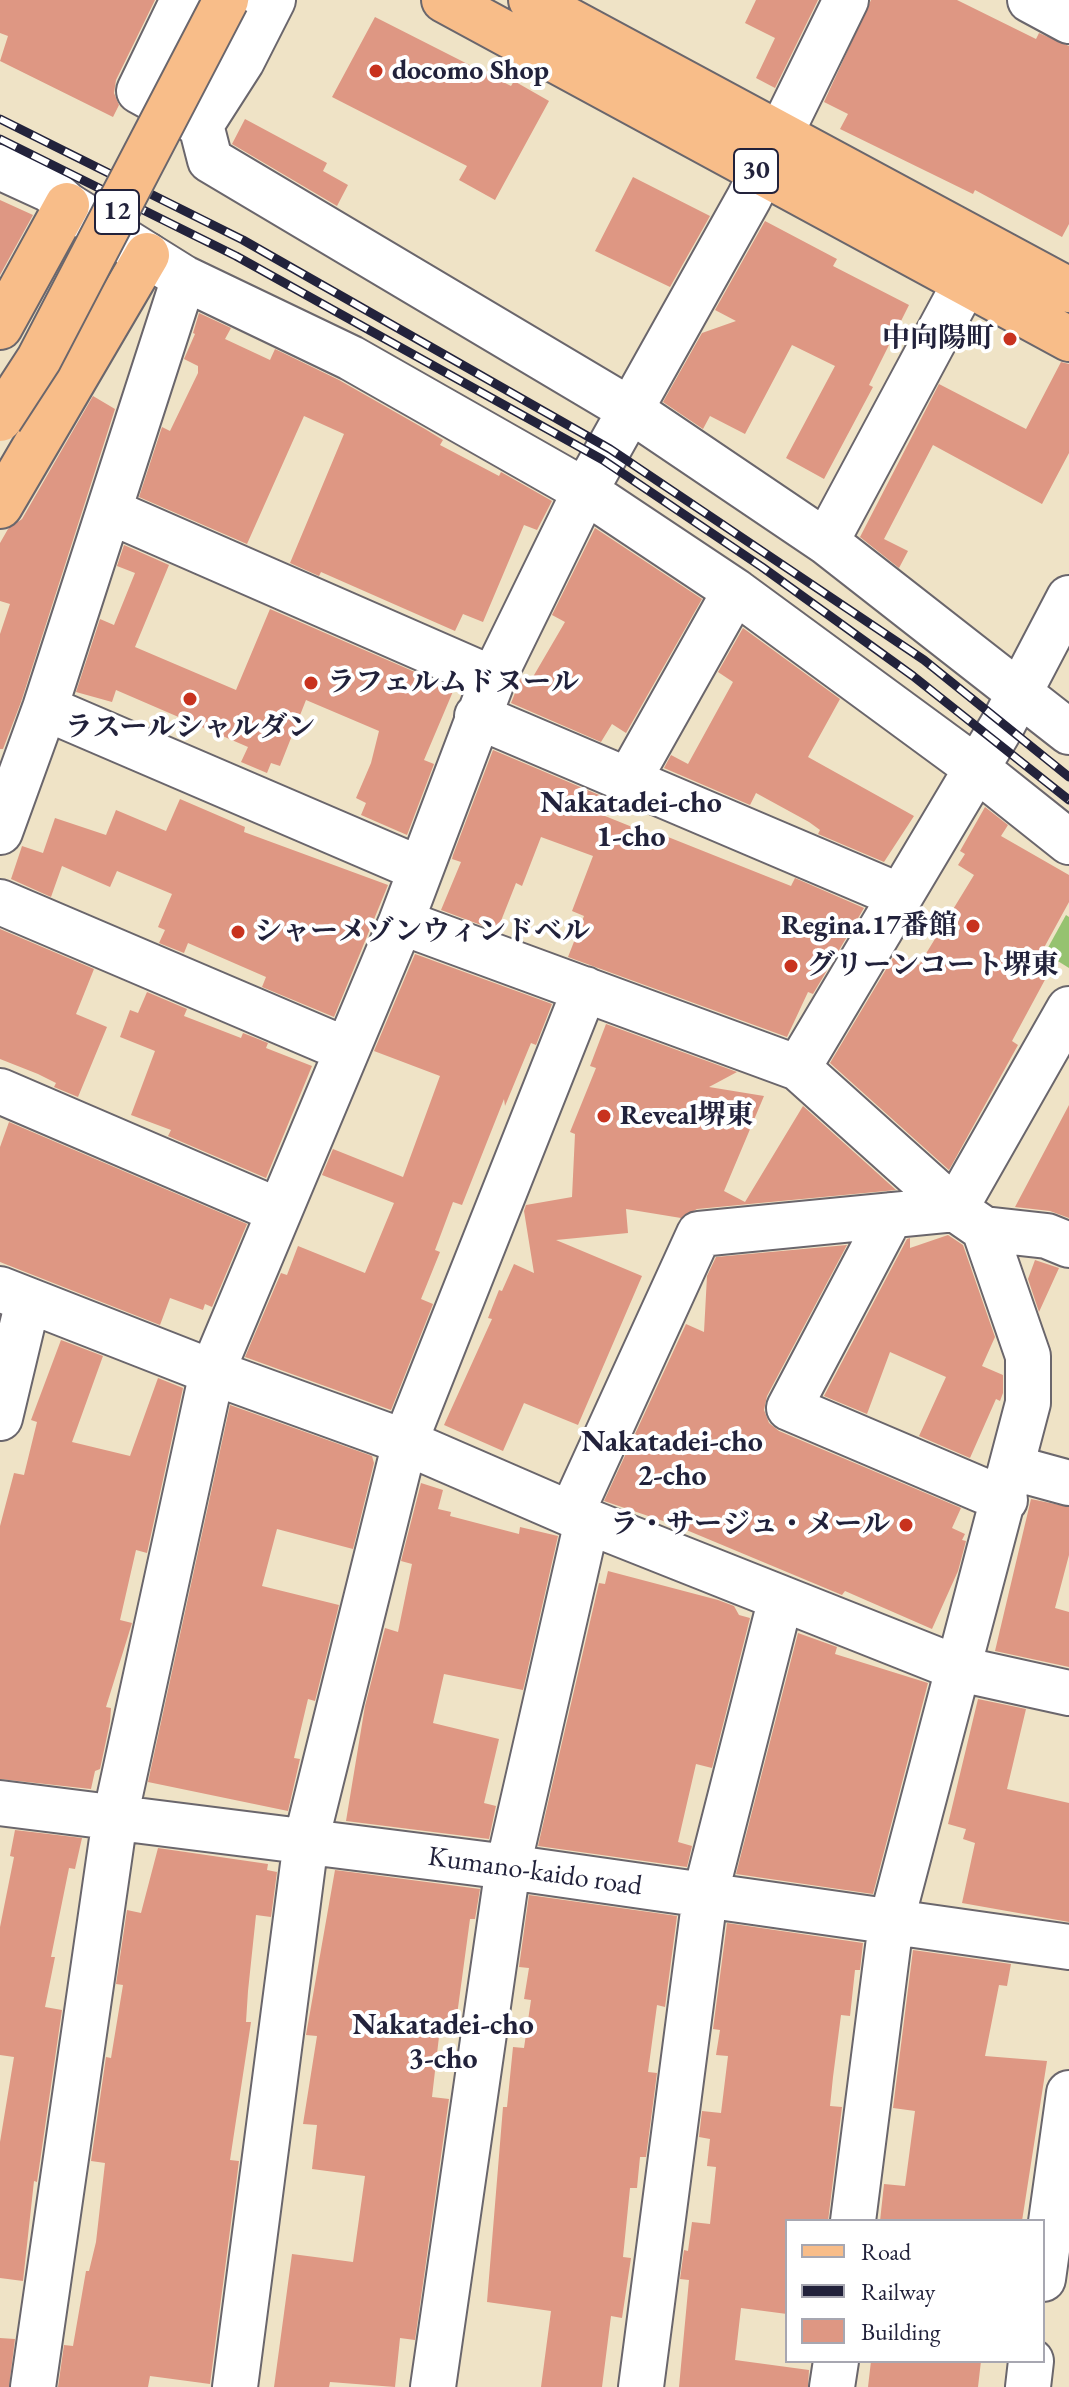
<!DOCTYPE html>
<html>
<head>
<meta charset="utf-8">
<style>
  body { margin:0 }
  #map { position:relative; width:1069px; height:2387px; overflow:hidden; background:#efe3c6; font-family:"EB Garamond",serif }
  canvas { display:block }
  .legend { position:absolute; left:785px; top:2219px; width:260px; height:144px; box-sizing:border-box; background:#fff; border:2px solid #a7a7b1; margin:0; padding:10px 14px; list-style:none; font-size:24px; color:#22223b }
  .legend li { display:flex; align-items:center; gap:16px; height:40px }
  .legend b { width:40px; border:2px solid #a7a7b1 }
</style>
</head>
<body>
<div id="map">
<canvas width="1069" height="2387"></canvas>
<ul class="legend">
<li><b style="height:10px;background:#f8bd89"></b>Road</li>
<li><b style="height:10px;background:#22223b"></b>Railway</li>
<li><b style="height:22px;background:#de9783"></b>Building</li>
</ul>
</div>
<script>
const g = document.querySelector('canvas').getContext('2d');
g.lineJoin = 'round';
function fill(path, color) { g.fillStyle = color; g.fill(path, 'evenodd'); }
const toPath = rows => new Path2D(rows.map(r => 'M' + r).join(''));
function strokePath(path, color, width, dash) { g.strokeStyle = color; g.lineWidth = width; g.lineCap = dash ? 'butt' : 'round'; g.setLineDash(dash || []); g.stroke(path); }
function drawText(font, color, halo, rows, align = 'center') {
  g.font = font + ' "EB Garamond","Noto Serif JP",serif'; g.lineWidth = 8; g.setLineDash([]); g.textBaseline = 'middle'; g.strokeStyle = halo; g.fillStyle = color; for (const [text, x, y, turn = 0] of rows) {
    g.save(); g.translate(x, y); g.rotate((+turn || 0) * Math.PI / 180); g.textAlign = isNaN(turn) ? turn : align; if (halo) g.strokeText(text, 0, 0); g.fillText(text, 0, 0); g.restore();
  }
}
fill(toPath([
  [1066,915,1069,917,1069,968,1045,953]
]), '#96c270');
fill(toPath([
  [0,0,155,0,116,80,114,93,119,105,113,117,0,61,8,36,0,33],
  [756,0,818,0,775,88,756,78,775,38,745,23],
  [871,0,957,0,1036,39,1039,33,1069,46,1069,224,1062,237,975,190,973,194,840,129,848,114,824,102],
  [375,17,511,86,514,81,549,101,495,200,459,180,467,166,332,97],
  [245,119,327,163,323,171,348,185,337,206,232,144],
  [633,177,710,216,670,287,595,251],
  [0,200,33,215,0,275],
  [765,221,837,259,833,266,909,305,869,385,873,387,824,479,786,458,835,366,792,345,745,434,710,416,703,429,663,402,702,333,736,321,715,310],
  [199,313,231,328,225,339,270,360,275,349,339,380,425,429,443,440,440,445,499,476,501,472,552,501,537,530,524,525,483,622,463,614,455,631,321,572,319,576,290,563,344,434,304,416,247,544,139,497,162,427,170,431,198,373,198,366,184,359,195,334,193,333],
  [1061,362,1069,364,1069,453,1042,504,933,445,884,539,908,551,899,568,860,537,939,384,1026,429],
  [93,396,115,409,21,702,3,749,0,749,0,634,10,604,0,601,0,543,8,529,22,519],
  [595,528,702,599,626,733,612,724,601,742,511,703,521,678,530,682,565,622,552,615],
  [124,545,169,565,135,647,236,690,270,609,454,689,424,760,434,764,407,835,361,815,366,803,356,798,371,763,379,731,306,700,280,766,271,763,267,773,241,762,248,747,116,690,112,702,76,692,100,619,114,625,135,573,117,566],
  [743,628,840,699,808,757,914,816,884,862,818,834,820,830,809,822,756,793,750,805,664,768,671,755,688,764,733,682,718,672],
  [493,750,611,800,605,816,657,837,658,833,791,886,795,878,864,908,813,994,808,992,787,1037,568,957,584,916,572,911,593,856,541,837,522,886,516,883,497,931,441,910,461,862,452,859,453,855],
  [180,799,245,827,244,832,388,885,334,1017,262,987,266,977,188,943,184,953,159,943,165,930,158,927,172,894,117,871,110,887,62,866,51,897,11,879,22,846,43,853,55,818,106,835,116,810,166,831],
  [985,807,1008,825,1001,836,1069,875,1069,902,1040,955,1054,963,1012,1041,1018,1045,949,1170,830,1063,897,951,919,965,974,875,958,865,965,854,960,851],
  [0,929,94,969,76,1014,107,1027,78,1097,54,1087,56,1083,38,1074,0,1059],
  [415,954,552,1004,536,1045,531,1043,505,1106,504,1099,462,1205,453,1202,435,1250,440,1252,421,1299,433,1304,391,1410,245,1357,281,1273,287,1275,298,1246,365,1273,394,1203,322,1175,333,1149,403,1177,440,1076,374,1051],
  [147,992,187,1009,184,1016,241,1038,243,1033,268,1043,266,1048,312,1066,266,1178,168,1136,171,1130,131,1115,155,1051,120,1037,130,1010,138,1013],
  [606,1024,737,1072,709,1087,764,1096,724,1191,745,1202,803,1106,896,1190,697,1209,681,1218,626,1209,628,1233,556,1240,642,1276,578,1425,524,1403,503,1451,444,1425,492,1319,488,1318,499,1290,502,1291,514,1264,534,1273,524,1211,526,1205,572,1197,575,1134,570,1132,596,1068,590,1066],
  [1069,1105,1069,1218,1050,1211,1015,1207],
  [9,1122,247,1224,212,1307,205,1304,203,1310,170,1298,160,1325,0,1262,0,1147],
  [948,1235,963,1245,995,1337,982,1366,1003,1375,1003,1393,1000,1401,996,1399,970,1458,919,1436,946,1377,890,1352,867,1414,824,1396,907,1239,910,1238,910,1248],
  [847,1245,767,1396,764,1410,769,1423,779,1431,961,1508,952,1528,965,1534,962,1540,966,1541,958,1571,932,1629,845,1591,842,1595,672,1524,604,1501,686,1324,704,1332,707,1276,716,1257],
  [1035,1260,1059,1268,1039,1312,1028,1279],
  [61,1340,103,1356,72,1442,130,1456,158,1378,183,1388,147,1553,136,1550,120,1620,132,1623,106,1707,111,1708,110,1722,100,1769,95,1771,91,1789,0,1779,0,1526,14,1473,24,1475,37,1422,31,1420],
  [230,1405,372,1456,374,1463,353,1549,277,1529,262,1586,339,1605,315,1701,308,1699,294,1758,300,1759,288,1811,148,1782],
  [421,1483,443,1490,438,1509,451,1512,450,1516,519,1534,520,1527,558,1536,523,1690,444,1674,433,1723,499,1739,484,1803,496,1806,489,1839,346,1821,365,1706,385,1628,398,1632,412,1564,401,1561],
  [1031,1499,1069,1507,1069,1555,1055,1608,1069,1612,1069,1667,995,1651],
  [608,1571,718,1600,734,1606,739,1615,750,1618,712,1768,696,1764,678,1842,692,1846,687,1867,538,1846,599,1583,605,1584],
  [798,1633,837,1647,835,1654,928,1683,873,1894,736,1874],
  [978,1699,1026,1709,1007,1789,1069,1803,1069,1922,962,1903,975,1843,963,1839,966,1829,948,1824],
  [15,1830,82,1838,75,1869,69,1868,51,1957,55,1957,45,2007,62,2010,37,2182,34,2181,23,2281,0,2278,0,2142,14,2057,0,2055,0,1927,14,1857,10,1856],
  [158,1848,268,1864,267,1870,277,1872,271,1917,256,1915,248,1991,246,2022,251,2022,230,2160,239,2161,210,2384,150,2376,148,2387,58,2387,64,2345,73,2346,86,2271,89,2271,96,2242,105,2163,91,2161,106,2057,111,2058,123,1985,116,1984,127,1910,141,1913],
  [335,1870,480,1889,475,1919,470,1919,455,2030,440,2028,432,2097,449,2099,415,2340,400,2338,395,2387,330,2382,329,2387,274,2387,292,2254,353,2262,365,2176,312,2169,317,2125,303,2124,317,2036,306,2035],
  [529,1895,677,1916,665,2007,657,2005,648,2072,657,2073,646,2157,640,2157,637,2188,630,2188,623,2257,631,2258,622,2318,611,2316,602,2387,541,2387,551,2311,487,2302,503,2107,507,2107,513,2047,524,2048,531,2000,524,1999,529,1968,519,1967],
  [727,1923,863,1943,860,1970,855,1970,850,2016,841,2015,833,2077,830,2106,842,2107,828,2221,787,2221,787,2314,741,2308,735,2360,809,2370,808,2387,679,2387,689,2280,680,2279,684,2250,688,2251,692,2222,710,2224,716,2167,707,2166,710,2139,699,2137,702,2111,721,2113,728,2056,716,2055,720,2030,713,2029],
  [913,1950,1011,1964,1007,1986,999,1985,985,2056,1047,2061,1022,2221,880,2221,884,2184,905,2186,915,2111,893,2108],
  [0,2338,15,2339,9,2387,0,2387],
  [871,2361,981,2361,978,2387,868,2387]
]), '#de9783');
const minor = toPath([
  [183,0,139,91,201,125,210,160,632,411,826,542,1069,732],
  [1030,0,1069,21],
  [201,125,242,61,273,0],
  [0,167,50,190,67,205,184,278,351,358,585,491,735,591,976,768,1069,842],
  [109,511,493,679],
  [826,542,964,285],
  [45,708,420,869],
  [477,716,900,896],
  [628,781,735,591],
  [0,832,45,708,184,278],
  [0,902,347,1050],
  [401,922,798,1068,1003,724,1069,598],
  [798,1068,955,1209,984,1229,1047,1236,1069,1245],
  [0,1091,279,1211],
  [955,1209,1069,1009],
  [891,1215,789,1408,1005,1500],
  [0,1289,212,1372,405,1442,587,1521,960,1669,1069,1693],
  [0,1418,28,1301],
  [1014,1468,1069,1483],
  [571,1514,699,1234,955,1209],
  [0,1803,508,1867,1069,1947],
  [853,2221,891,1923,1028,1403,1028,1356,984,1229],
  [1043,2279,1069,2093],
  [33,2387,115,1818,212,1372,401,922,493,679,585,491,749,198,846,0],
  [235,2387,306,1841,405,1442,585,989],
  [433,2387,508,1867,587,1521],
  [641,2387,705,1896,781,1598],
  [832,2387,836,2361],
  [1028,2387,1031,2361]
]);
const major = toPath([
  [444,0,1069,339],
  [531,0,1069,290],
  [0,327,67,205],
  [0,506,147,255]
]);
strokePath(minor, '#6a666c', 48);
strokePath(major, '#6a666c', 48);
strokePath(minor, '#fff', 44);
strokePath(major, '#f8bd89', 44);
const rail = toPath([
  [0,119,243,240,610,449,924,660,1069,777],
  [0,139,236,256,603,460,762,567,913,676,1069,800]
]);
strokePath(rail, '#22223b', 9);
strokePath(rail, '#fff', 6, [18]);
const majorBridge = toPath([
  [0,419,39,359,226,0]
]);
strokePath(majorBridge, '#6a666c', 48, []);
strokePath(majorBridge, '#f8bd89', 44);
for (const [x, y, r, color] of [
  [376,71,8,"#c8321e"],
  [1010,339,8,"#c8321e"],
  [311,683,8,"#c8321e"],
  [190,699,8,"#c8321e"],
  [973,926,8,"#c8321e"],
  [238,932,8,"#c8321e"],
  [791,966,8,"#c8321e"],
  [604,1116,8,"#c8321e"],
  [906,1525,8,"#c8321e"]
]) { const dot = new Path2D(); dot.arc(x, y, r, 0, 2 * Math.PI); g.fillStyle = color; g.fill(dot); strokePath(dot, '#fff', 3); }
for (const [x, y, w] of [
  [756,171,44],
  [117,212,44]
]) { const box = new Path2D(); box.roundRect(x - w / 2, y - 22, w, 44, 6); g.fillStyle = '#fff'; g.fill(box); strokePath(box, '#22223b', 2); }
drawText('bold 26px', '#22223b', null, [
  ["30",756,171],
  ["12",117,212]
]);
drawText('bold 28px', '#22223b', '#fff', [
  ["docomo Shop",392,71],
  ["中向陽町",994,339,"right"],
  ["ラフェルムドヌール",327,683],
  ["ラスールシャルダン",190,728,"center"],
  ["Regina.17番館",957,926,"right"],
  ["シャーメゾンウィンドベル",254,932],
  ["グリーンコート堺東",807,966],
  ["Reveal堺東",620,1116],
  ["ラ・サージュ・メール",890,1525,"right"]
], 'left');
drawText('28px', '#22223b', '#fff', [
  ["Kumano-kaido road",535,1872,8]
]);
drawText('bold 30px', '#22223b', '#fff', [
  ["Nakatadei-cho",631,804],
  ["1-cho",631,838],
  ["Nakatadei-cho",672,1443],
  ["2-cho",672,1477],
  ["Nakatadei-cho",443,2026],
  ["3-cho",443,2060]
]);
</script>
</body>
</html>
